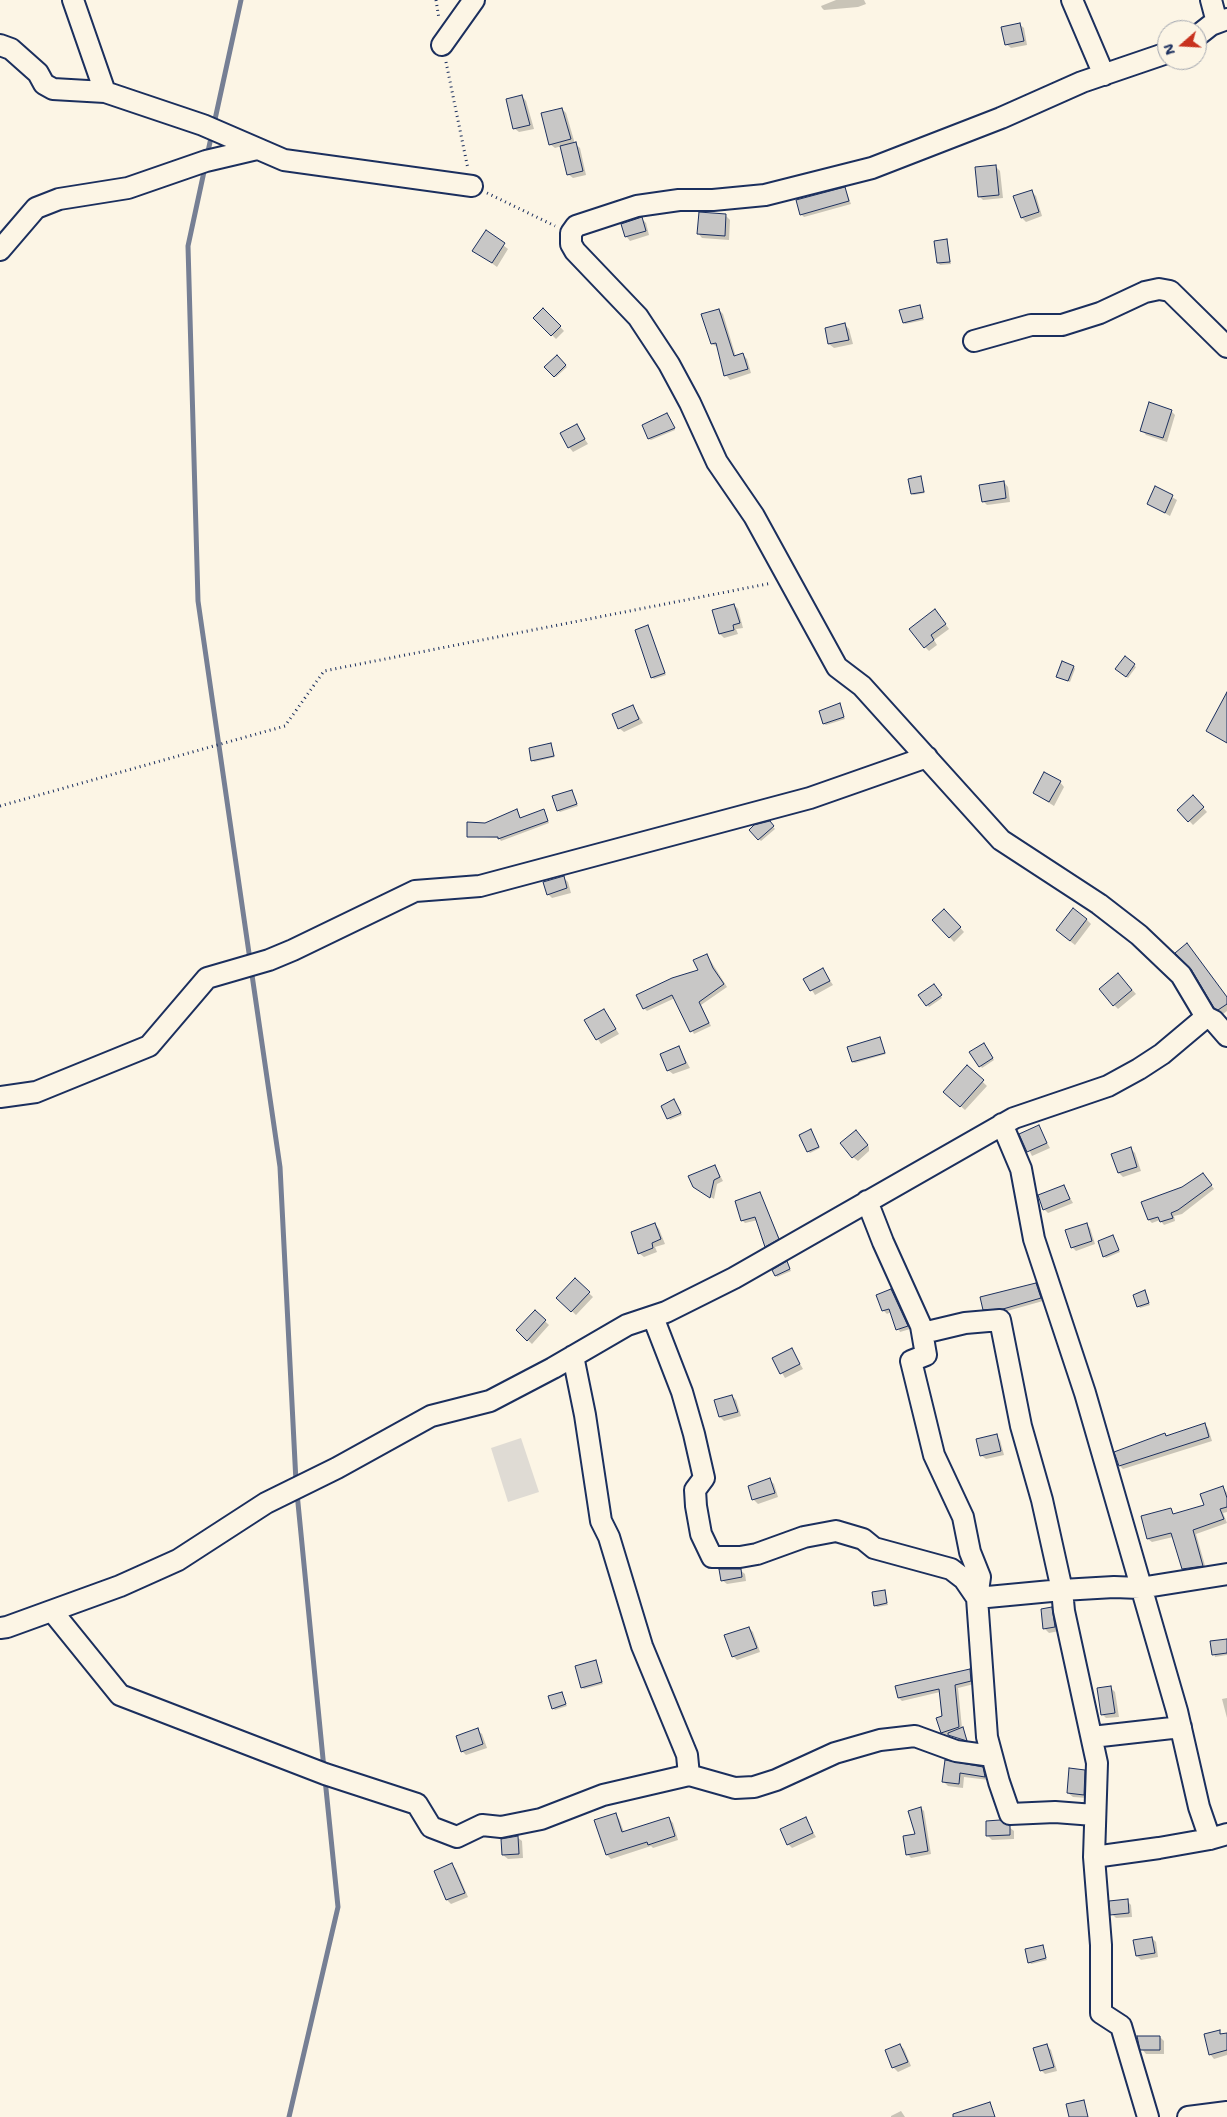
<!DOCTYPE html>
<html>
<head>
<meta charset="utf-8">
<style>
  body { margin:0 }
  #map { position:relative; width:1227px; height:2117px; overflow:hidden; background:#fcf5e5; font-family:"Shantell Sans",sans-serif }
  canvas { display:block }
  .north { position:absolute; left:1157px; top:20px; width:50px; height:50px; box-sizing:border-box; background:#fcf5e5; border:1px solid #a2a6af; border-radius:50%; rotate:251deg; font-size:14px; font-weight:700; line-height:20px; text-align:center; color:#1b2f5e }
  .north::after { content:''; display:block; margin:auto; width:18px; height:22px; background:#c8321e; clip-path:polygon(50% 0,100% 100%,50% 72%,0 100%) }
</style>
</head>
<body>
<div id="map">
<canvas width="1227" height="2117"></canvas>
<div class="north">N</div>
</div>
<script>
const g = document.querySelector('canvas').getContext('2d');
g.lineJoin = 'round';
function fill(path, color) { g.fillStyle = color; g.fill(path, 'evenodd'); }
const toPath = rows => new Path2D(rows.map(r => 'M' + r).join(''));
function strokePath(path, color, width, dash) { g.strokeStyle = color; g.lineWidth = width; g.lineCap = dash ? 'butt' : 'round'; g.setLineDash(dash || []); g.stroke(path); }
fill(toPath([
  [521,1438,539,1492,508,1502,491,1448]
]), '#dfdbd4');
fill(toPath([
  [836,0,864,0,866,4,858,7,824,10,822,8,821,6],
  [1019,24,1024,28,1027,45,1011,48,1006,44],
  [522,96,526,101,534,129,519,132,514,128],
  [562,109,566,113,575,144,580,148,586,175,573,178,568,174,562,146,555,148,550,144],
  [996,167,1000,171,1003,198,983,200,979,196],
  [845,188,851,204,804,217,801,214],
  [1031,191,1036,196,1042,216,1026,222,1022,218],
  [726,216,730,220,729,240,702,238,698,233],
  [642,219,646,223,649,235,630,241,626,236],
  [486,232,508,249,497,267,474,250],
  [947,240,951,264,940,265,938,263],
  [919,307,924,320,905,324,904,322],
  [543,309,564,331,556,339,535,318],
  [719,310,723,314,736,357,743,355,747,359,751,373,730,380,726,375,718,347,712,344],
  [845,325,849,329,853,344,834,348,829,344],
  [557,357,567,367,556,377,546,367],
  [1171,411,1175,415,1167,442,1146,435,1142,430],
  [669,416,675,430,651,440,649,439],
  [576,426,588,444,573,452,569,447],
  [920,477,925,493,914,495,912,494],
  [1004,482,1008,487,1010,502,987,505,983,501],
  [1156,488,1177,500,1170,516,1148,504],
  [734,605,738,609,743,628,736,629,738,634,724,638,720,634,714,611],
  [939,615,949,629,934,640,937,645,929,651,925,647],
  [648,626,666,675,654,679,652,677],
  [1125,658,1136,667,1128,678,1119,671],
  [1074,667,1075,669,1070,682,1059,678],
  [839,705,845,719,826,725,824,724],
  [633,706,643,723,624,732,619,728],
  [551,745,555,757,534,762,533,760],
  [1060,782,1064,787,1054,806,1034,793],
  [572,792,578,806,560,812,558,810],
  [1193,797,1207,812,1193,825,1179,810],
  [518,812,521,819,545,812,549,823,501,841,499,838,468,836,485,824],
  [769,822,775,829,761,841,750,830],
  [563,877,568,882,571,893,552,898,548,894],
  [944,910,964,932,954,942,934,920],
  [1087,920,1091,924,1075,945,1061,934],
  [707,955,727,987,701,1005,711,1026,694,1034,675,998,647,1011,644,1008,699,971],
  [822,969,833,985,815,995,805,979],
  [1118,974,1136,994,1118,1009,1114,1005],
  [935,987,942,998,929,1007,920,995],
  [1227,997,1227,1011,1223,1014,1215,1007],
  [604,1010,619,1034,601,1044,586,1021],
  [879,1038,886,1054,855,1063,853,1062],
  [986,1047,994,1060,982,1068,971,1053],
  [679,1048,690,1068,673,1074,668,1070],
  [967,1067,987,1086,965,1110,949,1096],
  [676,1102,682,1115,670,1120,662,1106],
  [1039,1128,1050,1148,1032,1156,1021,1134],
  [811,1131,820,1148,810,1153,808,1151],
  [860,1136,869,1147,869,1151,858,1161,853,1157],
  [1131,1149,1135,1153,1141,1171,1123,1177,1119,1173],
  [715,1166,723,1181,717,1184,714,1199,695,1187],
  [1206,1178,1214,1189,1182,1214,1174,1216,1175,1221,1164,1225,1160,1220,1152,1223,1149,1220],
  [1063,1186,1073,1203,1048,1213,1044,1209],
  [760,1194,781,1242,769,1249,758,1220,745,1223,742,1220],
  [655,1224,659,1229,665,1244,655,1247,657,1252,644,1257,639,1253],
  [1087,1225,1090,1228,1095,1244,1076,1251,1072,1247],
  [1113,1237,1120,1252,1106,1258,1104,1256],
  [787,1263,791,1271,777,1277,774,1270],
  [575,1280,593,1297,576,1315,558,1298],
  [1036,1284,1043,1301,1007,1311,987,1312,984,1309,982,1298],
  [891,1291,894,1294,910,1329,900,1332,891,1312,887,1314,883,1310],
  [1144,1292,1150,1305,1140,1308,1134,1295],
  [535,1312,549,1325,532,1344,518,1330],
  [792,1350,803,1369,785,1378,774,1359],
  [732,1396,736,1400,741,1416,724,1421,720,1417],
  [1204,1424,1208,1428,1212,1441,1123,1469,1120,1466,1165,1434,1168,1437],
  [996,1436,1000,1440,1004,1455,986,1459,981,1455],
  [770,1480,774,1484,778,1497,758,1504,754,1500,749,1487],
  [1223,1487,1227,1493,1227,1512,1223,1513,1227,1523,1196,1534,1206,1569,1187,1572,1183,1569,1173,1537,1152,1542,1148,1539,1170,1510,1174,1515,1206,1506],
  [740,1570,745,1574,746,1581,727,1584,722,1580],
  [884,1591,888,1605,877,1607,875,1605],
  [1051,1608,1056,1613,1059,1631,1049,1633,1045,1629],
  [749,1628,753,1632,760,1652,737,1660,733,1656],
  [1227,1641,1227,1655,1215,1657,1212,1642],
  [596,1662,603,1684,584,1689,582,1687],
  [970,1670,973,1673,974,1684,958,1688,962,1728,968,1741,949,1734,945,1735,942,1732,940,1692,902,1701,899,1698],
  [1110,1687,1115,1692,1119,1717,1106,1718,1102,1714],
  [561,1694,567,1706,555,1710,553,1708],
  [1227,1698,1227,1718,1222,1699],
  [477,1730,482,1734,487,1748,466,1755,462,1751],
  [946,1761,982,1768,987,1772,989,1780,964,1777,963,1788,948,1786,944,1782],
  [1084,1771,1089,1775,1088,1798,1073,1797,1068,1793],
  [921,1808,924,1811,931,1854,911,1858,907,1854,917,1835],
  [615,1814,619,1819,624,1832,669,1818,673,1823,678,1840,653,1848,651,1846,611,1859,607,1855,596,1821],
  [805,1818,816,1837,792,1848,788,1844],
  [1009,1827,1014,1831,1014,1839,992,1840,987,1835],
  [517,1837,522,1841,523,1858,508,1859,503,1855],
  [452,1865,456,1869,468,1897,451,1904,447,1900,436,1872],
  [1127,1901,1131,1905,1132,1917,1116,1918,1112,1914],
  [1152,1938,1156,1942,1158,1957,1141,1960,1137,1956],
  [1042,1946,1047,1960,1031,1964,1030,1962],
  [1219,2032,1223,2035,1227,2034,1227,2055,1214,2059,1210,2054],
  [1160,2037,1164,2041,1164,2054,1146,2054,1142,2049],
  [900,2045,904,2049,911,2066,898,2072,893,2067],
  [1047,2046,1051,2050,1057,2071,1045,2074,1041,2070],
  [901,2111,905,2117,891,2117,891,2116]
]), '#0003');
strokePath(toPath([
  [214,124,241,0],
  [207,156,212,133],
  [205,167,188,246,198,601,250,960],
  [251,968,280,1167,296,1482],
  [297,1493,324,1769],
  [289,2117,338,1907,325,1779]
]), '#767f94', 5);
const building = toPath([
  [1020,23,1024,41,1005,45,1001,27,1020,23],
  [522,95,530,125,513,129,506,99,522,95],
  [562,108,571,139,549,145,541,113,562,108],
  [576,142,583,171,567,175,560,146,576,142],
  [996,165,999,195,978,197,975,167,996,165],
  [845,187,849,201,800,215,796,200,845,187],
  [1032,190,1039,212,1021,218,1013,196,1032,190],
  [699,212,726,214,725,236,697,234,699,212],
  [642,217,646,231,625,237,621,224,642,217],
  [486,230,505,243,492,263,472,251,486,230],
  [947,239,950,262,937,263,934,241,947,239],
  [920,305,923,318,903,323,899,310,920,305],
  [543,308,561,326,551,336,533,318,543,308],
  [719,309,734,356,743,353,748,369,724,376,716,343,711,344,701,314,719,309],
  [845,323,849,340,828,344,825,328,845,323],
  [557,355,566,365,554,377,544,367,557,355],
  [1149,402,1172,410,1163,438,1140,431,1149,402],
  [667,413,675,428,648,439,642,425,667,413],
  [577,424,585,439,568,448,560,433,577,424],
  [921,476,924,492,911,494,908,479,921,476],
  [1004,481,1006,498,982,502,979,485,1004,481],
  [1155,486,1173,495,1165,513,1147,504,1155,486],
  [734,604,740,623,733,625,734,630,719,634,712,610,734,604],
  [935,609,946,624,931,635,934,640,924,648,909,629,935,609],
  [648,625,665,673,651,678,635,630,648,625],
  [1125,656,1135,664,1126,677,1115,669,1125,656],
  [1062,661,1074,666,1068,681,1056,677,1062,661],
  [1227,692,1227,743,1206,731,1227,692],
  [840,703,844,717,823,724,819,711,840,703],
  [633,705,639,719,618,729,612,714,633,705],
  [551,743,554,756,531,761,529,748,551,743],
  [1044,772,1061,781,1049,802,1033,793,1044,772],
  [572,790,577,804,557,811,552,796,572,790],
  [1193,795,1204,807,1188,822,1177,810,1193,795],
  [517,809,520,818,544,809,548,821,498,839,498,837,467,837,467,822,485,823,517,809],
  [770,821,774,826,758,840,749,830,754,825,770,821],
  [564,876,567,888,547,895,543,882,564,876],
  [1073,908,1087,919,1070,941,1056,930,1073,908],
  [944,909,961,927,949,938,932,920,944,909],
  [1187,943,1227,997,1227,1004,1218,1010,1214,1008,1191,969,1175,953,1187,943],
  [707,954,713,968,724,984,699,1002,709,1023,690,1032,672,995,643,1009,636,995,672,978,698,970,693,960,707,954],
  [823,968,830,981,810,991,803,979,823,968],
  [1118,973,1132,990,1113,1006,1099,989,1118,973],
  [934,984,942,995,926,1006,918,995,934,984],
  [604,1009,616,1029,596,1040,584,1020,604,1009],
  [880,1037,885,1053,852,1062,847,1047,880,1037],
  [984,1043,993,1058,979,1067,969,1052,984,1043],
  [679,1046,686,1063,667,1071,660,1054,679,1046],
  [967,1065,984,1080,960,1107,943,1092,967,1065],
  [674,1099,681,1113,667,1119,661,1106,674,1099],
  [1039,1125,1047,1143,1027,1152,1019,1134,1039,1125],
  [811,1129,819,1147,807,1152,799,1135,811,1129],
  [856,1130,868,1145,852,1158,840,1143,856,1130],
  [1131,1147,1137,1167,1118,1173,1111,1154,1131,1147],
  [715,1165,720,1177,714,1180,710,1198,693,1187,688,1176,715,1165],
  [1203,1173,1212,1185,1178,1210,1171,1213,1173,1218,1160,1222,1158,1217,1148,1220,1141,1202,1182,1187,1203,1173],
  [1064,1185,1070,1199,1043,1210,1038,1195,1064,1185],
  [760,1192,779,1239,765,1247,755,1217,741,1221,735,1201,760,1192],
  [655,1223,661,1239,652,1243,653,1248,638,1254,631,1232,655,1223],
  [1087,1223,1092,1241,1071,1248,1065,1230,1087,1223],
  [1113,1235,1119,1250,1103,1257,1098,1241,1113,1235],
  [787,1261,790,1269,775,1276,772,1270,787,1261],
  [575,1278,590,1292,571,1312,556,1298,575,1278],
  [1036,1283,1041,1298,1003,1309,983,1310,980,1297,1036,1283],
  [891,1289,908,1326,896,1330,889,1309,882,1311,876,1295,891,1289],
  [1145,1290,1149,1303,1137,1307,1133,1295,1145,1290],
  [535,1310,546,1320,527,1341,516,1330,535,1310],
  [792,1348,800,1364,780,1374,772,1358,792,1348],
  [732,1395,738,1412,719,1417,714,1400,732,1395],
  [1205,1423,1209,1437,1119,1466,1114,1452,1165,1433,1166,1436,1205,1423],
  [997,1434,1001,1451,980,1456,976,1439,997,1434],
  [770,1478,775,1493,752,1500,748,1486,770,1478],
  [1223,1486,1227,1498,1227,1507,1220,1509,1224,1519,1193,1530,1203,1566,1182,1569,1171,1533,1147,1539,1141,1516,1171,1508,1173,1514,1204,1505,1200,1494,1223,1486],
  [719,1569,741,1569,742,1577,721,1581,719,1569],
  [885,1590,887,1603,874,1606,872,1592,885,1590],
  [1052,1607,1055,1627,1043,1629,1041,1609,1052,1607],
  [749,1627,757,1648,732,1657,724,1635,749,1627],
  [1227,1639,1227,1653,1212,1655,1210,1641,1227,1639],
  [596,1660,602,1682,581,1688,575,1666,596,1660],
  [970,1669,971,1681,955,1685,959,1727,941,1733,936,1718,942,1716,939,1689,898,1698,895,1686,970,1669],
  [1111,1686,1115,1713,1101,1715,1097,1688,1111,1686],
  [562,1692,566,1704,552,1709,548,1696,562,1692],
  [963,1727,967,1741,948,1735,948,1733,963,1727],
  [478,1728,483,1744,461,1752,456,1736,478,1728],
  [945,1760,983,1767,985,1777,960,1773,959,1784,942,1782,945,1760],
  [1069,1768,1085,1770,1084,1795,1067,1793,1069,1768],
  [921,1807,928,1851,906,1855,903,1836,915,1834,908,1811,921,1807],
  [616,1813,622,1832,669,1817,675,1836,648,1845,647,1842,606,1855,594,1820,616,1813],
  [806,1817,813,1833,787,1845,780,1829,806,1817],
  [1000,1820,1010,1826,1010,1835,986,1836,986,1821,1000,1820],
  [518,1836,519,1854,502,1855,501,1839,518,1836],
  [452,1863,465,1893,446,1900,434,1871,452,1863],
  [1128,1899,1129,1913,1110,1915,1109,1901,1128,1899],
  [1152,1937,1155,1953,1136,1956,1133,1940,1152,1937],
  [1043,1945,1046,1958,1028,1963,1025,1949,1043,1945],
  [1220,2030,1220,2034,1227,2033,1227,2050,1209,2055,1204,2034,1220,2030],
  [1137,2036,1160,2036,1160,2050,1140,2050,1137,2036],
  [900,2044,908,2062,892,2068,885,2050,900,2044],
  [1047,2044,1054,2067,1040,2071,1033,2048,1047,2044],
  [1084,2100,1088,2117,1069,2117,1066,2104,1084,2100],
  [990,2102,995,2117,953,2117,953,2114,990,2102]
]);
fill(building, '#c8c7c6');
strokePath(building, '#1b2f5e', 1);
const minor = toPath([
  [73,0,105,92,203,125,284,160,472,186],
  [1072,0,1104,75],
  [1211,0,1215,15],
  [1197,36,1211,25,1227,19],
  [0,45,11,49,38,73,44,84,53,89,105,92],
  [442,45,474,0],
  [1167,53,1082,82,1001,118,872,168,765,195,713,200,679,200,637,206,576,226,571,233,571,244,575,251,638,317,669,364,690,403,717,462,754,516,837,667,862,686,1001,840,1099,904,1139,935,1181,975,1206,1017,1214,1021,1227,1036],
  [0,250,36,208,59,199,128,188,206,161,257,149],
  [974,341,1031,325,1062,325,1100,313,1145,292,1159,289,1170,291,1227,347],
  [0,1097,36,1092,149,1046,207,978,269,960,293,950,415,891,480,886,810,798,927,757],
  [1002,1124,1021,1169,1034,1239,1085,1393,1177,1711,1199,1807,1210,1839],
  [867,1201,883,1242,921,1326,926,1355,911,1361,934,1455,963,1517,970,1552,980,1577,977,1598,987,1737,999,1782,1010,1814,1055,1812,1094,1815],
  [653,1317,682,1392,694,1434,704,1478,695,1490,696,1506,701,1534,712,1557,740,1557,757,1554,804,1537,836,1531,863,1539,874,1548,951,1569,964,1579,977,1598,1062,1590,1114,1587,1140,1588,1227,1574],
  [923,1333,965,1323,1000,1320,1021,1426,1042,1500,1062,1590,1064,1611,1097,1763,1094,1857,1101,1945,1101,2013,1121,2026,1148,2117],
  [573,1356,585,1415,601,1521,609,1537,642,1646,687,1755,689,1775],
  [52,1611,120,1695,325,1774,417,1804,431,1827,457,1837,482,1825,501,1827,541,1819,603,1795,689,1775,735,1788,754,1787,776,1780,835,1753,880,1740,915,1736,956,1751,992,1756],
  [0,1628,7,1627,120,1586,178,1560,266,1503,337,1468,431,1416,490,1401,553,1368,627,1325,666,1312,734,1278,1014,1118,1108,1086,1139,1069,1162,1054,1206,1017],
  [1092,1737,1181,1727],
  [1094,1857,1159,1848,1210,1839,1227,1834],
  [1188,2117,1227,2112]
]);
strokePath(minor, '#1b2f5e', 24);
strokePath(toPath([
  [436,0,439,19],
  [446,62,468,169],
  [487,193,555,226],
  [0,806,285,726,324,671,772,583]
]), '#1b2f5e', 3, [1, 4]);
strokePath(minor, '#fcf5e5', 20);
</script>
</body>
</html>
